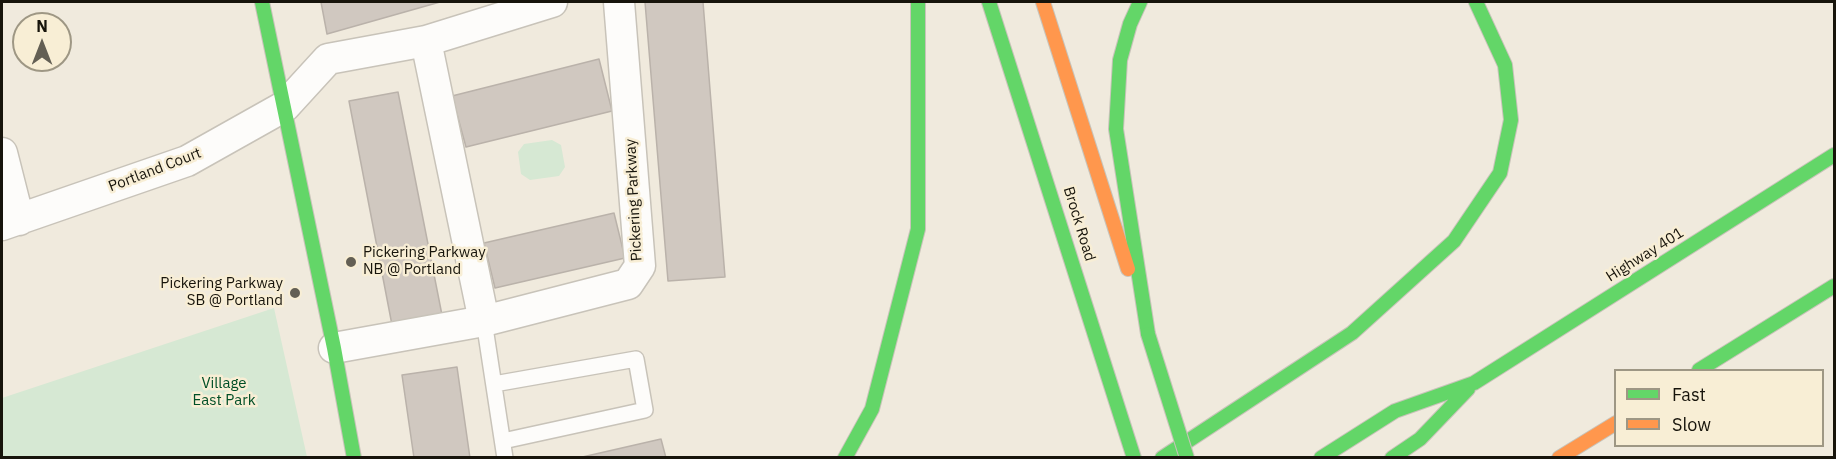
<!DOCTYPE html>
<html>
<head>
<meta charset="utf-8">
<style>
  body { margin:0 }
  #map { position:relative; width:1836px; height:459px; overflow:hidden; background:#f0eadd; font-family:"IBM Plex Sans",sans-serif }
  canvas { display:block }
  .frame { position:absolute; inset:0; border:3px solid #17140b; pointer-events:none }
  .legend { position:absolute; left:1614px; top:369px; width:210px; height:78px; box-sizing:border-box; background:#f8eed5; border:2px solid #9e9784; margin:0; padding:8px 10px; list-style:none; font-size:18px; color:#17140b }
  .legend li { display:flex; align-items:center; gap:12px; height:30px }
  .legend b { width:30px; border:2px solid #9e9784 }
  .north { position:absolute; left:12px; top:12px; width:60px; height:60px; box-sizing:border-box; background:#f8eed5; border:2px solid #9e9784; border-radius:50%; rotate:0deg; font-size:16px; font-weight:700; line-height:24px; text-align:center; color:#17140b }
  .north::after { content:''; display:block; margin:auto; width:21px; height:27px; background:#635f54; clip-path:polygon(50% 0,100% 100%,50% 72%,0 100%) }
</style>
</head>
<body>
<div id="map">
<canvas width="1836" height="459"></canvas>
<div class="frame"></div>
<ul class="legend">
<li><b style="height:8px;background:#63d668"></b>Fast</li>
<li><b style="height:8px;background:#ff974d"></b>Slow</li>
</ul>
<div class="north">N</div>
</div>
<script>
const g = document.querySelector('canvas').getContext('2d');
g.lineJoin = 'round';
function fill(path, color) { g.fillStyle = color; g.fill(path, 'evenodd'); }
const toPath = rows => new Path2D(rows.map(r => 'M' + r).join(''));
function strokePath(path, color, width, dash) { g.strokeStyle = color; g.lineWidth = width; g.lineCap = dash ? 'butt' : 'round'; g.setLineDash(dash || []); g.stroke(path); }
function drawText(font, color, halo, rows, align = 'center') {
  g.font = font + ' "IBM Plex Sans",sans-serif'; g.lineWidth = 5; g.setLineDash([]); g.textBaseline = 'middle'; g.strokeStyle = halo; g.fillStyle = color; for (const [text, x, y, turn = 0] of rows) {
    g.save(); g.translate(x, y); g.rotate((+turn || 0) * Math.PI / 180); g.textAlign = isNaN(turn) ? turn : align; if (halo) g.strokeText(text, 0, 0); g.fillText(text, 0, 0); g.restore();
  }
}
fill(toPath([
  [552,140,561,145,565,167,559,176,530,180,521,174,518,152,524,144],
  [274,308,307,457,2,457,2,398]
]), '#d6e8d3');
const building = toPath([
  [321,2,440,2,327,34,321,2],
  [645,2,703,2,725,277,668,281,645,2],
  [599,59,612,111,466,147,452,96,599,59],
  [398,92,442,315,392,325,349,101,398,92],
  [614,213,625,258,495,288,484,243,614,213],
  [457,367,470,458,414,458,402,375,457,367],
  [661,439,666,458,578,458,661,439]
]);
fill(building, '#d0c8c0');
strokePath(building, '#bab2aa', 1.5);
const lane = toPath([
  [484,321,505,458],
  [494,384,636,359,645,410,503,441]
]);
const street = toPath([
  [426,41,484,321,628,284,640,266,619,2],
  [2,153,19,220],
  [2,225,187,161,285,106,328,59,426,41,552,2],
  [334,348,484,321]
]);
const fast = toPath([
  [262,2,334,348,354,458],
  [989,2,1134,458],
  [1140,2,1130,24,1120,60,1116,129,1148,334],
  [1699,370,1834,286],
  [845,458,872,409,918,229,918,2],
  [1162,458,1352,333,1454,241,1500,173,1511,120,1505,65,1476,2],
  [1321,458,1395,411,1474,383,1834,155],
  [1392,458,1420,439,1468,389]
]);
const slow = toPath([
  [1043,2,1128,269],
  [1559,458,1616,423]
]);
strokePath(lane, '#c8c3b9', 18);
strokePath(street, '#c8c3b9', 33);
strokePath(fast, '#c8c3b9', 16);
strokePath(slow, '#c8c3b9', 16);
strokePath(lane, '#fdfcfa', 15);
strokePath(street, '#fdfcfa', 30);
strokePath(fast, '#63d668', 14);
strokePath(slow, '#ff974d', 14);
const fastBridge = toPath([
  [1148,334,1187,458]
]);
strokePath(fastBridge, '#c8c3b9', 16, []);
strokePath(fastBridge, '#63d668', 14);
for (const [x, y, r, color] of [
  [351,262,6,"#635f54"],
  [295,293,6,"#635f54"]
]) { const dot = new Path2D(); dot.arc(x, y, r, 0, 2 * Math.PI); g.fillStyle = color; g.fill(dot); strokePath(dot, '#f8eed5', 2); }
drawText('15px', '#17140b', '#f8eed5', [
  ["Portland Court",155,170,-21],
  ["Pickering Parkway",634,200,-93],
  ["Brock Road",1079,224,73],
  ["Highway 401",1645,255,-32]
]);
drawText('15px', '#17140b', '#f8eed5', [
  ["Pickering Parkway",363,253],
  ["NB @ Portland",363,270],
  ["Pickering Parkway",283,284,"right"],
  ["SB @ Portland",283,301,"right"]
], 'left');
drawText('15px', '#004f27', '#f8eed5', [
  ["Village",224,384],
  ["East Park",224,401]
]);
</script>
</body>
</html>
